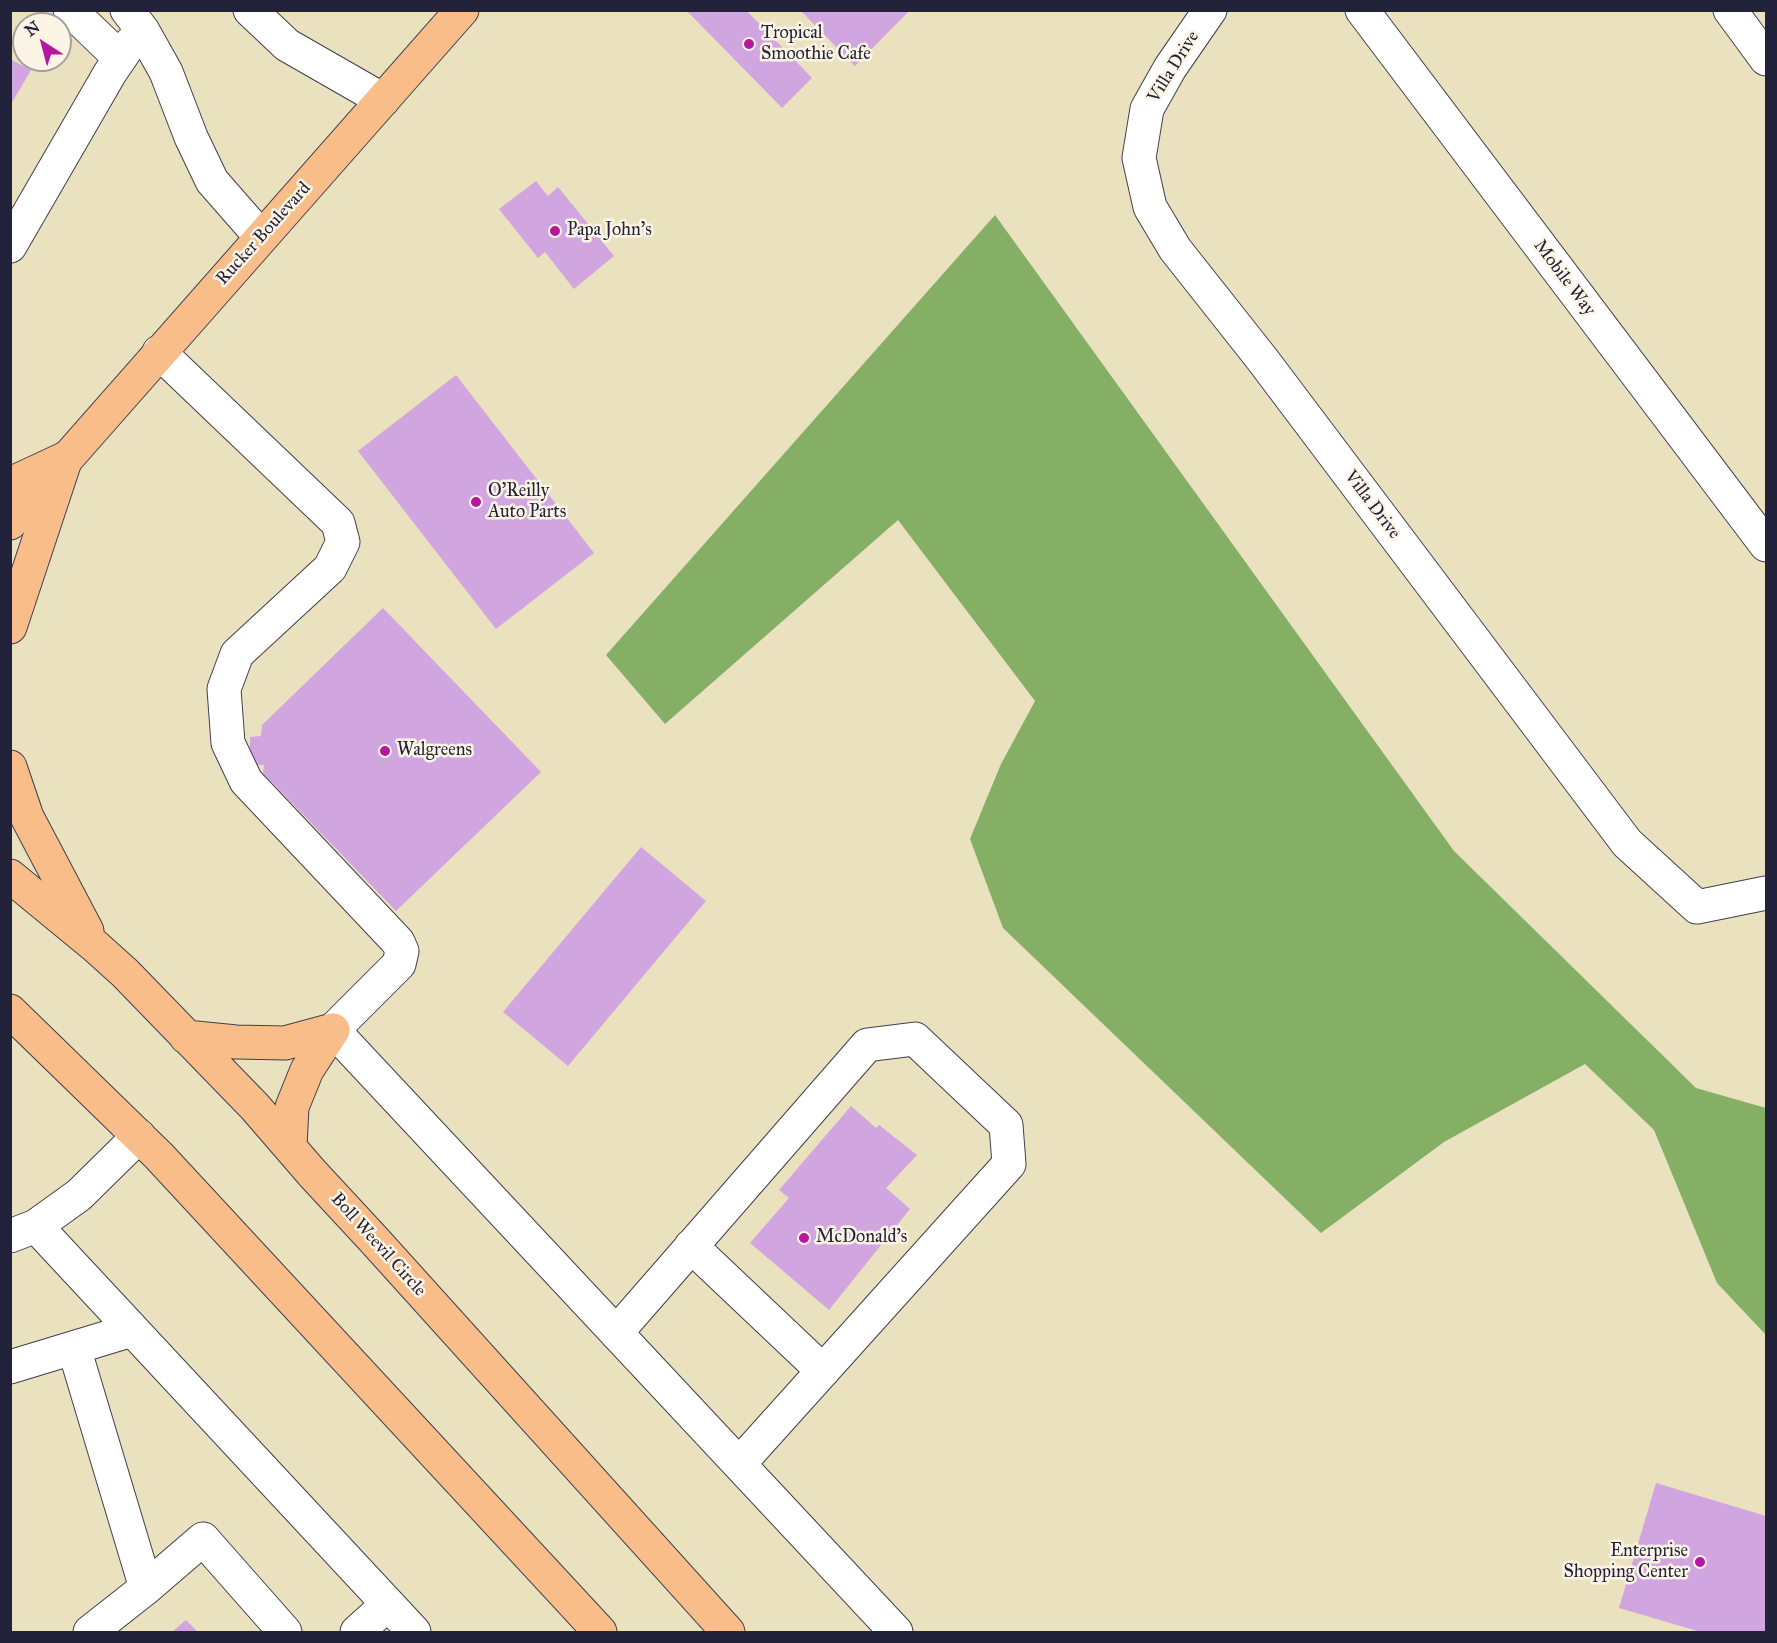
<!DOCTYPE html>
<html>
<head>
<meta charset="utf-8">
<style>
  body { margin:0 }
  #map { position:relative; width:1777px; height:1643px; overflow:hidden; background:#eae1be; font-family:"IM FELL Great Primer",serif }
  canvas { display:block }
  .frame { position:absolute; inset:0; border:12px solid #22223b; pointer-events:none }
  .north { position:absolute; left:12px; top:12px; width:60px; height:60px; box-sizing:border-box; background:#fcf5e5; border:2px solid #a5a1a1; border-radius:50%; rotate:324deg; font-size:16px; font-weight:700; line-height:24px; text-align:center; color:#22223b }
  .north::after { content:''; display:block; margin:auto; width:21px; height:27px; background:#b5179e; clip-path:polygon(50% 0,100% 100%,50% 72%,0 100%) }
</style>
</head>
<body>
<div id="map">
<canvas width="1777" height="1643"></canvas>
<div class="frame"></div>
<div class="north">N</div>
</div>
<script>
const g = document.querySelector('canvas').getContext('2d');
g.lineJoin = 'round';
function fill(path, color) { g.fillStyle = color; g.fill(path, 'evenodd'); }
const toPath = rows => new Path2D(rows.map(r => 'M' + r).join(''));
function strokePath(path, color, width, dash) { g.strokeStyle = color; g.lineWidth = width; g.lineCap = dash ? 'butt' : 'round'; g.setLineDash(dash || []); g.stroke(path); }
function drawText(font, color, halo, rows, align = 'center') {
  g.font = font + ' "IM FELL Great Primer",serif'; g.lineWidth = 5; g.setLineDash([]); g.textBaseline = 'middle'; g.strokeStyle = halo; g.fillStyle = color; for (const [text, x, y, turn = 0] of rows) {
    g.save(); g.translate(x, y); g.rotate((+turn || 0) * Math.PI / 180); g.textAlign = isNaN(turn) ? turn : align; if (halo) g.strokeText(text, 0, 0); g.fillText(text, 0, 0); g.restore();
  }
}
fill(toPath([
  [995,215,1454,851,1696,1088,1766,1108,1766,1335,1717,1283,1654,1130,1585,1064,1444,1142,1321,1233,1003,928,970,839,1001,764,1035,701,898,520,665,724,606,655]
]), '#86af66');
fill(toPath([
  [686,10,746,10,812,78,782,108],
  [800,10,910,10,855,66],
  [10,59,31,70,10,106],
  [536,181,548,196,558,187,614,256,574,289,545,252,538,258,499,209],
  [456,375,594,553,496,629,358,451],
  [383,608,541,772,396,911,263,773,264,765,250,765,250,737,261,736,262,725],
  [641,847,706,901,568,1066,503,1012],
  [851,1106,876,1128,879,1125,917,1155,886,1188,910,1209,829,1310,750,1243,789,1198,779,1190],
  [1656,1483,1766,1516,1766,1632,1701,1632,1619,1608],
  [186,1620,198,1632,172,1632]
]), '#d1a5e0');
const minor = toPath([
  [70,10,120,58],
  [127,10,143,31,166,72,191,137,212,181,261,237],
  [250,10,287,45,383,100],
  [1210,10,1170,68,1147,109,1139,158,1150,207,1175,249,1262,359,1627,843,1697,907,1766,893],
  [1362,10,1766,545],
  [1730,10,1766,59],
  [10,246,110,73,129,45,143,31],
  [159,352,338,523,343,542,330,568,237,654,224,689,228,743,246,781,398,942,402,951,399,964,333,1030,896,1632],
  [36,1226,414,1632],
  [10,1236,36,1226,79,1195,139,1136],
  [691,1246,823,1371],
  [616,1333,867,1045,915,1039,1006,1125,1009,1164,739,1464],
  [74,1348,146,1588,90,1632],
  [10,1367,132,1330],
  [146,1588,203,1539,285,1632],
  [357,1632,388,1604]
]);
const major = toPath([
  [10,523,462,10]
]);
const highway = toPath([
  [10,484,66,458],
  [10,627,66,458],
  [10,767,27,817,87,931],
  [10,876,95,946,125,973,255,1107,312,1173,375,1241,728,1632],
  [10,1011,159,1156,600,1632],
  [186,1037,236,1042,285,1043,333,1030],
  [290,1147,292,1107,307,1070,333,1030]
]);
strokePath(minor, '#403f4f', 35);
strokePath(major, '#403f4f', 35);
strokePath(highway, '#403f4f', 35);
strokePath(minor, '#fff', 33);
strokePath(major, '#f8bd88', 33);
strokePath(highway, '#f8bd88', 33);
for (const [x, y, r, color] of [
  [749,44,6,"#b5179e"],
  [555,231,6,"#b5179e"],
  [476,502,6,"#b5179e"],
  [385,751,6,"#b5179e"],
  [804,1238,6,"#b5179e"],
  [1700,1562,6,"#b5179e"]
]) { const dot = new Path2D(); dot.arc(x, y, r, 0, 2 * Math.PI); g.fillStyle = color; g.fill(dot); strokePath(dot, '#fcf5e5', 2); }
drawText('18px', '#22223b', '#fcf5e5', [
  ["Tropical",761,34],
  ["Smoothie Cafe",761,55],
  ["Papa John's",567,231],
  ["O'Reilly",488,492],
  ["Auto Parts",488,513],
  ["Walgreens",397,751],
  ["McDonald's",816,1238],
  ["Enterprise",1688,1552,"right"],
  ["Shopping Center",1688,1573,"right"]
], 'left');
drawText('18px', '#22223b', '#fcf5e5', [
  ["Villa Drive",1174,67,-58],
  ["Rucker Boulevard",264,234,-48],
  ["Mobile Way",1564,278,53],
  ["Villa Drive",1372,505,53],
  ["Boll Weevil Circle",378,1245,48]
]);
</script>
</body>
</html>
